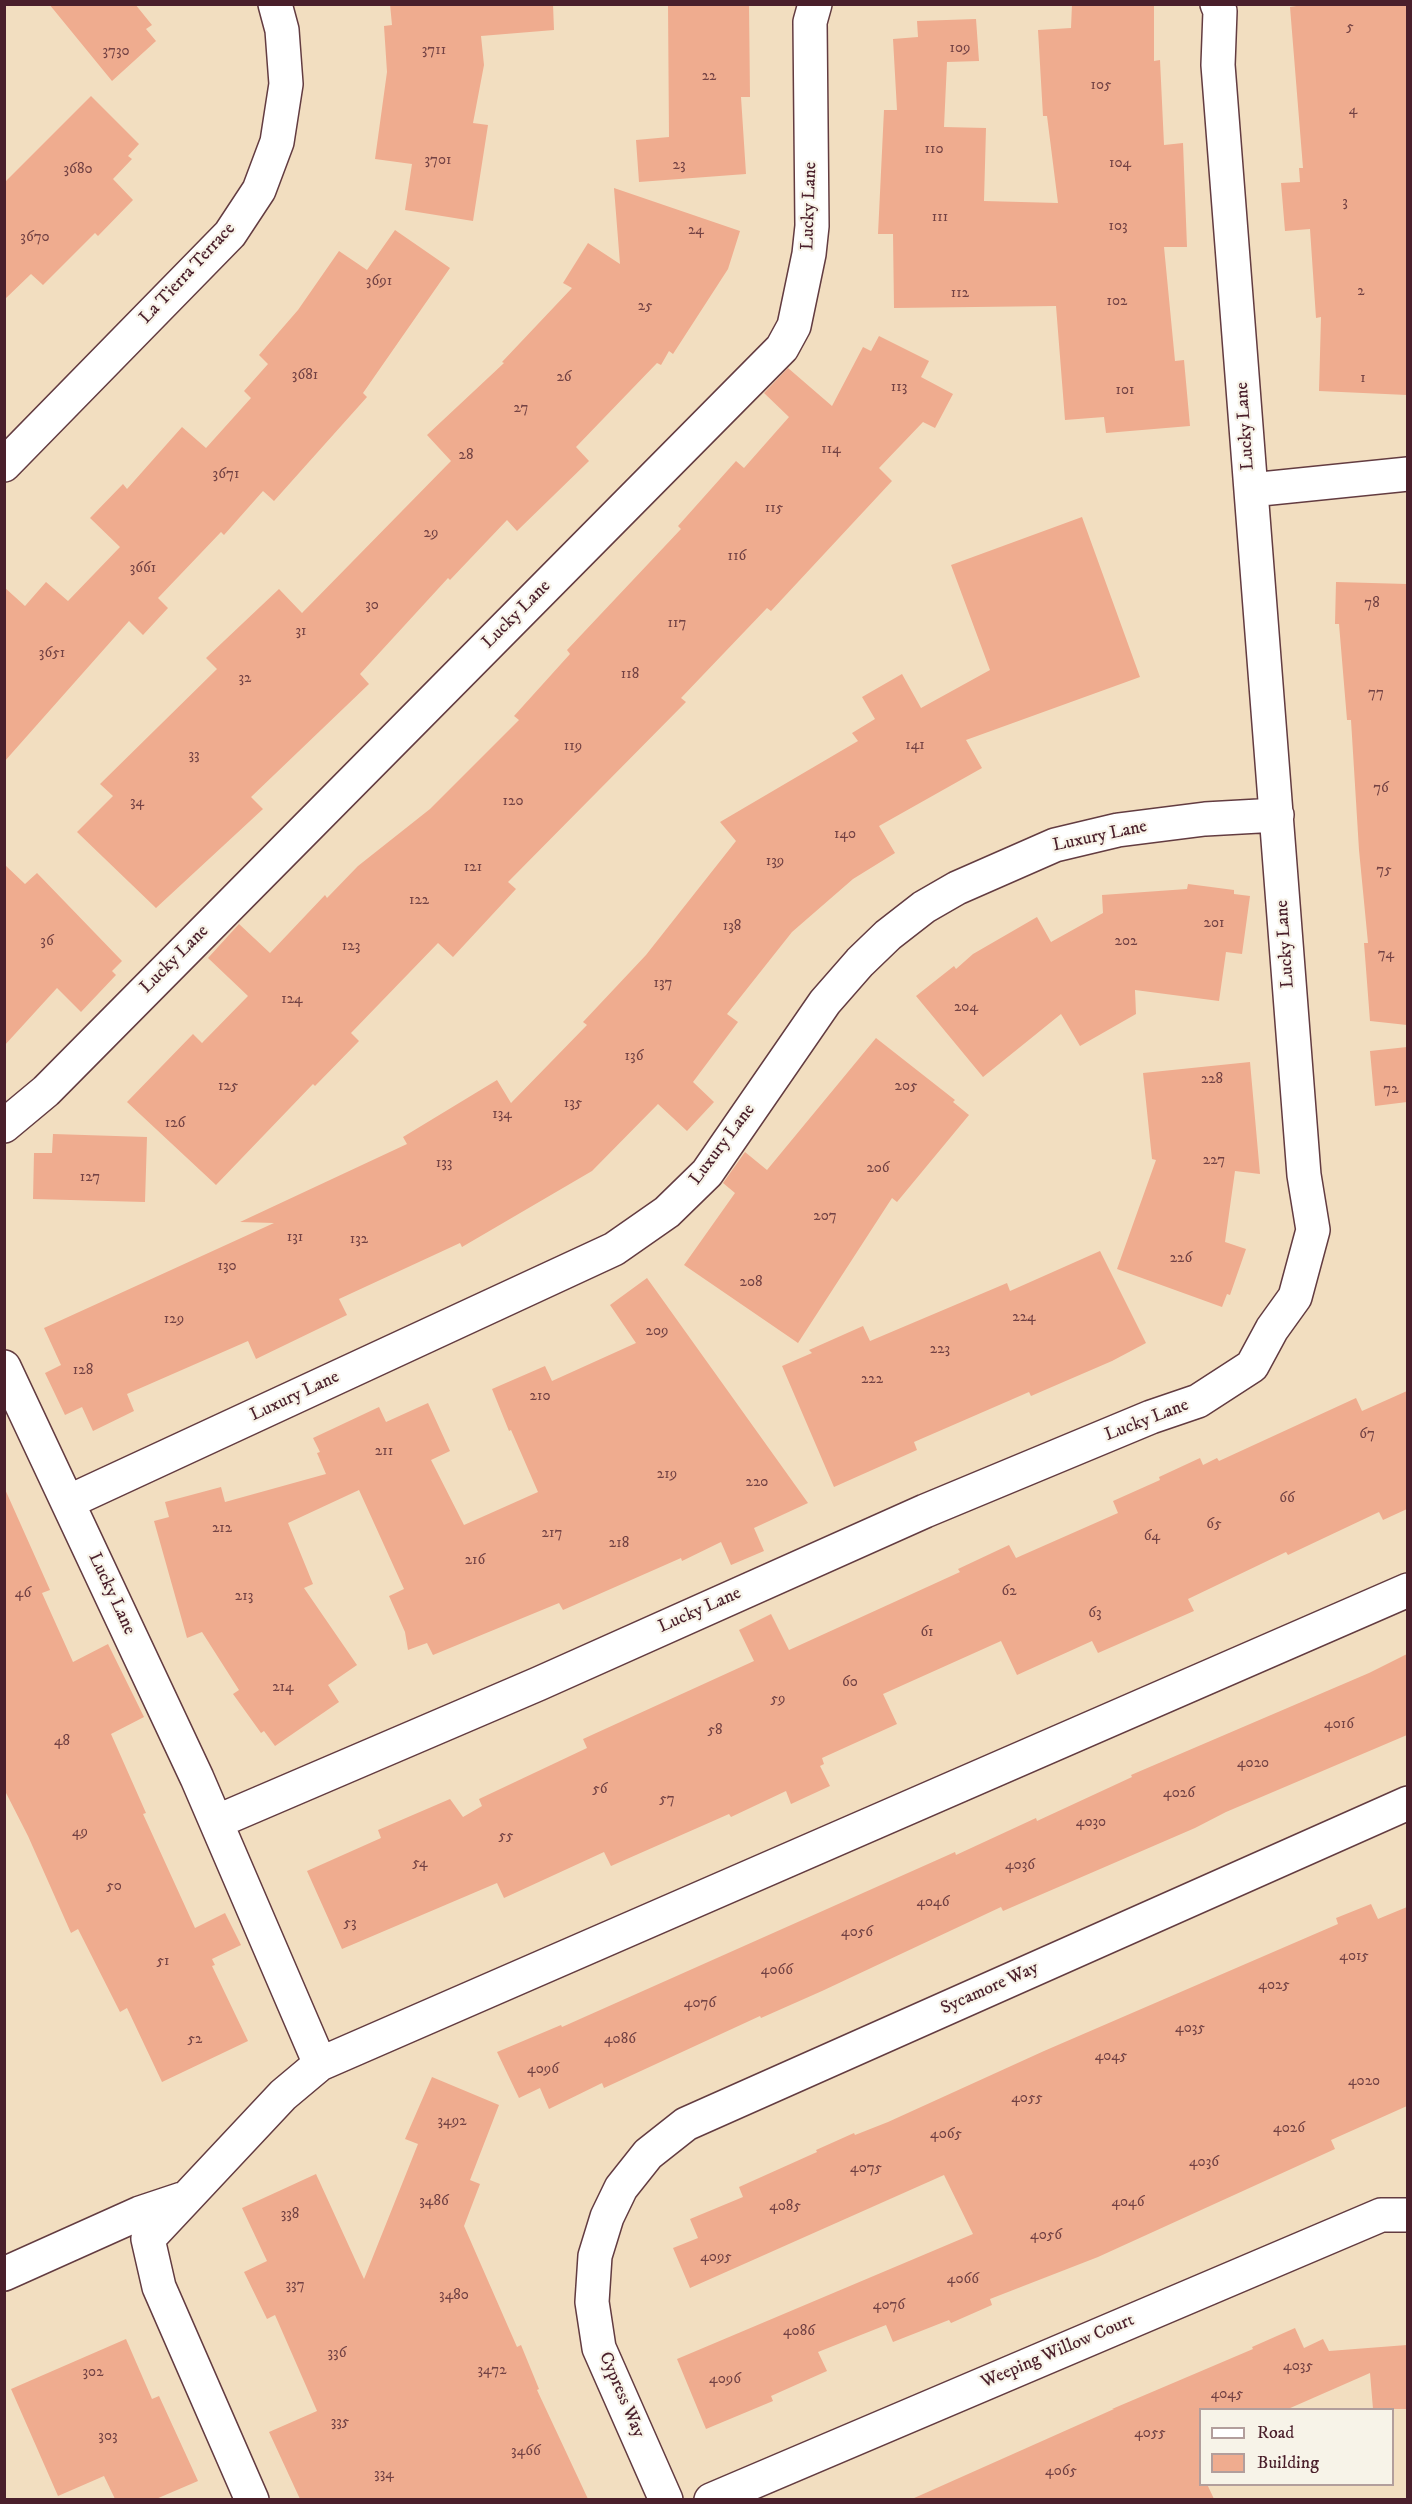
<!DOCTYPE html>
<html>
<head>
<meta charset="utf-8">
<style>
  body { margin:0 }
  #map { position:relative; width:1412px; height:2504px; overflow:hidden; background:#f2dec0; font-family:"IM FELL DW Pica",serif }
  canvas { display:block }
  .frame { position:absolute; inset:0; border:6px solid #4a1f2b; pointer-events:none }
  .legend { position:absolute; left:1199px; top:2408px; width:195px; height:78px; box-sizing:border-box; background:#f7f3e8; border:2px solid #b29e9c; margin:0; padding:8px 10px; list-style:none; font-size:18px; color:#4a1f2b }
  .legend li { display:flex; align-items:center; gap:12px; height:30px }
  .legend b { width:30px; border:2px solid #b29e9c }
</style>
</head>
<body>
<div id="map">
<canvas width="1412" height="2504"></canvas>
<div class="frame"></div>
<ul class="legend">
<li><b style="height:8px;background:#fff"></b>Road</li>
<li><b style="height:16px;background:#efac8f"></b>Building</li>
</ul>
</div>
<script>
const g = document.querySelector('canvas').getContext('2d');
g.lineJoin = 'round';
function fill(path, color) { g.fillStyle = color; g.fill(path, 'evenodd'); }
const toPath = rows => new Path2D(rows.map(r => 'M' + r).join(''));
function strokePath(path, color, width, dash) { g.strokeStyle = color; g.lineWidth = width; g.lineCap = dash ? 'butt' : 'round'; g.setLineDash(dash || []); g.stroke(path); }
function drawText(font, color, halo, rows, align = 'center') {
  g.font = font + ' "IM FELL DW Pica",serif'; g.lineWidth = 4.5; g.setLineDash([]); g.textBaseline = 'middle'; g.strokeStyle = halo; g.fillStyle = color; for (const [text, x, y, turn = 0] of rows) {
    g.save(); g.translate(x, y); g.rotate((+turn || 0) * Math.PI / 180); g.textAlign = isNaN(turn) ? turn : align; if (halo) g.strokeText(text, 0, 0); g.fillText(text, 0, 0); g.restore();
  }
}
fill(toPath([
  [49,4,135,4,152,25,146,29,156,41,112,81],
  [390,4,553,4,554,30,481,36,484,65,473,123,488,125,473,221,405,210,412,164,375,159,387,72,384,26,392,25],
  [668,4,749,4,750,97,741,97,746,174,639,182,636,140,669,137],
  [1072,4,1154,4,1154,61,1160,60,1164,145,1183,143,1187,247,1164,247,1175,361,1184,360,1190,426,1106,433,1104,417,1065,420,1056,306,894,308,893,234,878,234,884,110,897,110,893,39,918,37,917,21,976,19,979,61,947,62,944,127,986,128,984,201,1058,203,1047,116,1043,116,1038,30,1071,28],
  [1309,4,1407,4,1407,395,1319,391,1321,317,1316,318,1310,229,1285,231,1281,183,1300,182,1299,168,1303,168,1290,7],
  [91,96,139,144,128,156,132,159,113,179,133,200,98,236,95,233,43,285,31,274,4,300,4,183],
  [614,188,740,231,728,269,673,354,669,351,661,365,657,363,576,447,589,461,517,531,507,520,450,580,448,578,360,674,369,684,251,797,263,809,156,908,77,832,113,796,100,784,217,669,206,658,279,589,302,613,451,461,427,435,504,363,502,362,572,288,563,283,588,243,620,264],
  [395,230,450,268,363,393,367,397,274,501,263,491,224,535,221,532,158,598,168,608,143,635,129,621,4,762,4,587,25,606,46,582,68,601,120,547,90,518,123,484,127,489,182,427,206,448,251,398,244,391,268,364,259,355,298,310,339,251,367,270],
  [879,336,929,361,921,377,953,394,935,428,923,422,879,468,892,481,771,611,767,608,681,698,686,702,508,882,516,889,453,957,438,943,351,1033,359,1041,315,1086,313,1084,216,1185,127,1102,193,1034,202,1043,248,996,208,958,239,924,270,953,325,895,327,898,358,866,430,809,519,720,514,716,570,654,567,650,681,529,678,526,736,461,744,468,789,417,764,393,788,368,832,406,863,347,871,351],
  [1082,517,1140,677,966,740,982,768,879,826,895,853,853,879,792,932,727,1014,738,1022,693,1082,714,1102,687,1131,658,1104,592,1171,462,1247,460,1243,339,1299,347,1315,256,1359,248,1341,127,1394,134,1411,93,1431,82,1407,65,1415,45,1373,61,1365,44,1328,274,1223,240,1222,407,1144,403,1137,497,1080,511,1103,587,1025,583,1022,646,955,736,841,720,822,858,741,852,733,875,719,862,697,902,674,921,708,990,670,951,565],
  [1336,582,1407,584,1407,1025,1370,1021,1364,943,1368,943,1359,850,1351,720,1347,720,1339,624,1335,624],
  [4,864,25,884,37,873,122,961,112,971,116,975,81,1012,57,988,4,1046],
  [1188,884,1234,890,1234,894,1250,896,1242,954,1226,952,1219,1001,1135,990,1136,1014,1080,1046,1061,1014,983,1077,916,996,954,966,956,969,973,954,1037,917,1051,942,1103,913,1102,895,1187,889],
  [876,1038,955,1100,953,1102,969,1115,897,1202,892,1198,798,1343,684,1265,735,1193,723,1183,745,1152,767,1170],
  [1407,1047,1407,1102,1375,1106,1370,1051],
  [1250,1062,1260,1174,1235,1171,1225,1242,1246,1249,1230,1295,1227,1294,1222,1307,1117,1269,1156,1160,1152,1159,1143,1073],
  [53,1134,147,1137,145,1202,33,1199,34,1153,52,1153],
  [1100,1251,1146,1343,1112,1361,1031,1396,1029,1392,914,1442,917,1450,834,1487,782,1366,812,1353,809,1350,863,1326,870,1341,1007,1283,1010,1291],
  [647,1278,808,1503,754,1528,764,1551,731,1565,721,1542,682,1561,681,1558,563,1610,559,1603,433,1655,427,1643,408,1650,405,1632,389,1596,404,1589,359,1490,288,1523,313,1584,304,1588,357,1665,328,1685,339,1702,275,1746,264,1731,261,1733,233,1694,239,1690,202,1632,187,1638,154,1521,169,1517,165,1502,221,1487,225,1502,326,1474,317,1453,320,1452,313,1438,379,1407,386,1422,428,1403,450,1451,431,1460,464,1525,538,1492,511,1430,509,1431,492,1389,545,1366,552,1381,636,1343,610,1305],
  [1407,1391,1407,1509,1383,1520,1379,1512,1288,1555,1286,1552,1188,1599,1194,1611,1098,1653,1092,1641,1017,1675,1001,1641,883,1694,897,1724,822,1758,824,1764,820,1766,830,1786,791,1804,786,1791,731,1817,729,1814,611,1866,604,1852,504,1898,497,1883,342,1949,307,1871,381,1838,378,1830,450,1799,463,1817,482,1806,479,1799,587,1748,583,1739,754,1661,739,1630,771,1614,789,1650,960,1572,958,1569,1009,1545,1016,1558,1118,1513,1113,1501,1160,1480,1159,1477,1200,1458,1203,1465,1217,1458,1219,1461,1356,1398,1362,1411],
  [4,1487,50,1590,42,1593,73,1662,108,1644,144,1717,111,1734,146,1813,143,1814,195,1928,225,1913,241,1945,212,1959,215,1965,212,1966,248,2041,162,2082,127,2008,120,2012,78,1929,71,1933,28,1836,4,1789],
  [1407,1654,1407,1735,1226,1812,1195,1828,1003,1911,1001,1907,822,1991,761,2018,760,2016,604,2088,602,2083,549,2109,540,2088,519,2098,497,2052,561,2025,562,2027,955,1852,956,1855,1036,1818,1037,1821,1132,1777,1131,1775,1369,1673],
  [1371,1904,1378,1919,1407,1907,1407,2106,1331,2140,1335,2149,1098,2257,990,2299,992,2305,951,2323,949,2320,893,2342,886,2325,818,2352,827,2371,771,2396,773,2401,706,2429,677,2359,973,2234,944,2175,690,2288,673,2248,698,2238,690,2219,743,2197,739,2187,817,2152,816,2150,854,2133,855,2135,888,2122,1044,2051,1338,1924,1336,1918],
  [432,2077,499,2105,470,2180,480,2184,464,2226,517,2347,521,2345,539,2389,537,2390,588,2499,300,2499,269,2432,317,2411,275,2315,267,2319,244,2272,267,2261,242,2208,316,2174,364,2279,418,2144,405,2139],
  [1295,2328,1304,2348,1323,2339,1329,2351,1407,2345,1407,2409,1373,2409,1370,2373,1288,2409,1200,2409,1200,2484,1207,2484,1214,2499,912,2499,1114,2409,1112,2409,1253,2349,1252,2347],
  [126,2339,152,2399,159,2396,198,2481,156,2499,115,2499,104,2476,58,2496,11,2389]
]), '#efac8f');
const minor = toPath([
  [4,465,230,234,259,190,277,142,286,84,282,30,275,4],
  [1251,490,1408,474],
  [4,1126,46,1091,782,348,794,326,809,254,812,226,810,22,815,4],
  [4,1367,197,1778,320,2064],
  [68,1502,614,1249,667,1212,707,1173,825,1002,860,962,888,935,924,907,957,888,1055,845,1118,830,1205,819,1277,815],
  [216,1822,538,1684,925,1511,1151,1417,1198,1401,1252,1366,1272,1329,1295,1297,1313,1230,1304,1175,1218,65,1220,11,1217,4],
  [4,2274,140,2213,182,2199],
  [252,2500,159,2287,148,2239,283,2095,320,2064,1408,1590],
  [666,2500,599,2348,592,2302,595,2256,607,2217,621,2188,648,2154,686,2124,1408,1803],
  [711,2500,1381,2215,1408,2215]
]);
strokePath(minor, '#633c41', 36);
strokePath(minor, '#fff', 33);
drawText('15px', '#734244', null, [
  ["5",1350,28],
  ["109",960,49],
  ["3711",434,51],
  ["3730",116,52],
  ["22",709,77],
  ["105",1101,86],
  ["4",1353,111],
  ["110",934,150],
  ["3701",438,161],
  ["104",1120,164],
  ["23",679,166],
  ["3680",78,170],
  ["3",1345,203],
  ["111",940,218],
  ["103",1118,227],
  ["24",696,231],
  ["3670",35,238],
  ["3691",379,282],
  ["2",1361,292],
  ["112",960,294],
  ["102",1117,302],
  ["25",645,307],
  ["3681",305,376],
  ["26",564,378],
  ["1",1363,379],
  ["113",899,388],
  ["101",1125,391],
  ["27",521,409],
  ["114",831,450],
  ["28",466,456],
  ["3671",226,475],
  ["115",774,509],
  ["29",431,534],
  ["116",737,557],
  ["3661",143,569],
  ["78",1372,604],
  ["30",372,606],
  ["117",677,624],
  ["31",301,632],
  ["3651",52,654],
  ["118",630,675],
  ["32",245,679],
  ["77",1376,694],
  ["141",915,746],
  ["119",573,747],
  ["33",194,756],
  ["76",1381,789],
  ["120",513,802],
  ["34",137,803],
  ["140",845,835],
  ["139",775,862],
  ["121",473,868],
  ["75",1384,871],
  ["122",419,901],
  ["201",1214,924],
  ["138",732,927],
  ["36",47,942],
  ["202",1126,942],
  ["123",351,947],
  ["74",1386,955],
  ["137",663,984],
  ["124",292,1000],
  ["204",966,1008],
  ["136",634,1057],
  ["228",1212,1080],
  ["125",228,1087],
  ["205",906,1087],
  ["72",1391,1090],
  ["135",573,1104],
  ["134",502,1115],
  ["126",175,1124],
  ["227",1214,1161],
  ["133",444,1164],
  ["206",878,1169],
  ["127",90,1178],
  ["207",825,1217],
  ["131",295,1238],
  ["132",359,1240],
  ["226",1181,1259],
  ["130",227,1267],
  ["208",751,1283],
  ["224",1024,1318],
  ["129",174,1320],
  ["209",657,1332],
  ["223",940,1350],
  ["128",83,1371],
  ["222",872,1380],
  ["210",540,1397],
  ["67",1367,1435],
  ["211",384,1452],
  ["219",667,1475],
  ["220",757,1483],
  ["66",1287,1499],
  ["65",1214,1525],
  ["212",222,1529],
  ["217",552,1534],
  ["64",1152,1537],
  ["218",619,1544],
  ["216",475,1561],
  ["62",1009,1592],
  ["46",23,1594],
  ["213",244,1597],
  ["63",1095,1614],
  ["61",927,1633],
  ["60",850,1683],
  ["214",283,1688],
  ["59",778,1700],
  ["4016",1339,1725],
  ["58",715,1731],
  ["48",62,1742],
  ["4020",1253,1764],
  ["56",600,1790],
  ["4026",1179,1794],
  ["57",667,1800],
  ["4030",1091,1823],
  ["49",80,1833],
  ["55",506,1837],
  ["54",420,1864],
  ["4036",1020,1866],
  ["50",114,1887],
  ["4046",933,1903],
  ["53",350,1924],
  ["4056",857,1933],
  ["4015",1354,1957],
  ["51",163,1962],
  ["4066",777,1971],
  ["4025",1274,1986],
  ["4076",700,2004],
  ["4035",1190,2029],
  ["52",195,2040],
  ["4086",620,2040],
  ["4045",1111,2057],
  ["4096",543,2070],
  ["4020",1364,2082],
  ["4055",1027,2099],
  ["3492",452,2122],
  ["4026",1289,2129],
  ["4065",946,2135],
  ["4036",1204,2163],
  ["4075",866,2169],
  ["3486",434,2202],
  ["4046",1128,2203],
  ["4085",785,2207],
  ["338",290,2215],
  ["4056",1046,2236],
  ["4095",716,2258],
  ["4066",963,2280],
  ["337",295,2286],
  ["3480",454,2296],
  ["4076",889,2306],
  ["4086",799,2332],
  ["336",337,2354],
  ["4035",1298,2367],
  ["3472",492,2371],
  ["302",93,2373],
  ["4096",725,2380],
  ["4045",1227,2395],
  ["335",340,2423],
  ["4055",1150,2434],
  ["303",108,2437],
  ["3466",526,2452],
  ["4065",1061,2472],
  ["334",384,2475]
]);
drawText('18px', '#4a1f2b', '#f7f3e8', [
  ["Lucky Lane",810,206,-88],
  ["La Tierra Terrace",188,274,-47],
  ["Lucky Lane",1246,426,-94],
  ["Lucky Lane",517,615,-45],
  ["Luxury Lane",1100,837,-12],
  ["Lucky Lane",1286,944,-94],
  ["Lucky Lane",175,960,-45],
  ["Luxury Lane",723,1145,-53],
  ["Luxury Lane",295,1397,-25],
  ["Lucky Lane",1147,1421,-21],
  ["Lucky Lane",111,1594,65],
  ["Lucky Lane",700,1611,-24],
  ["Sycamore Way",990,1989,-24],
  ["Weeping Willow Court",1058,2352,-23],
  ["Cypress Way",621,2395,67]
]);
</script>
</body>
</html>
